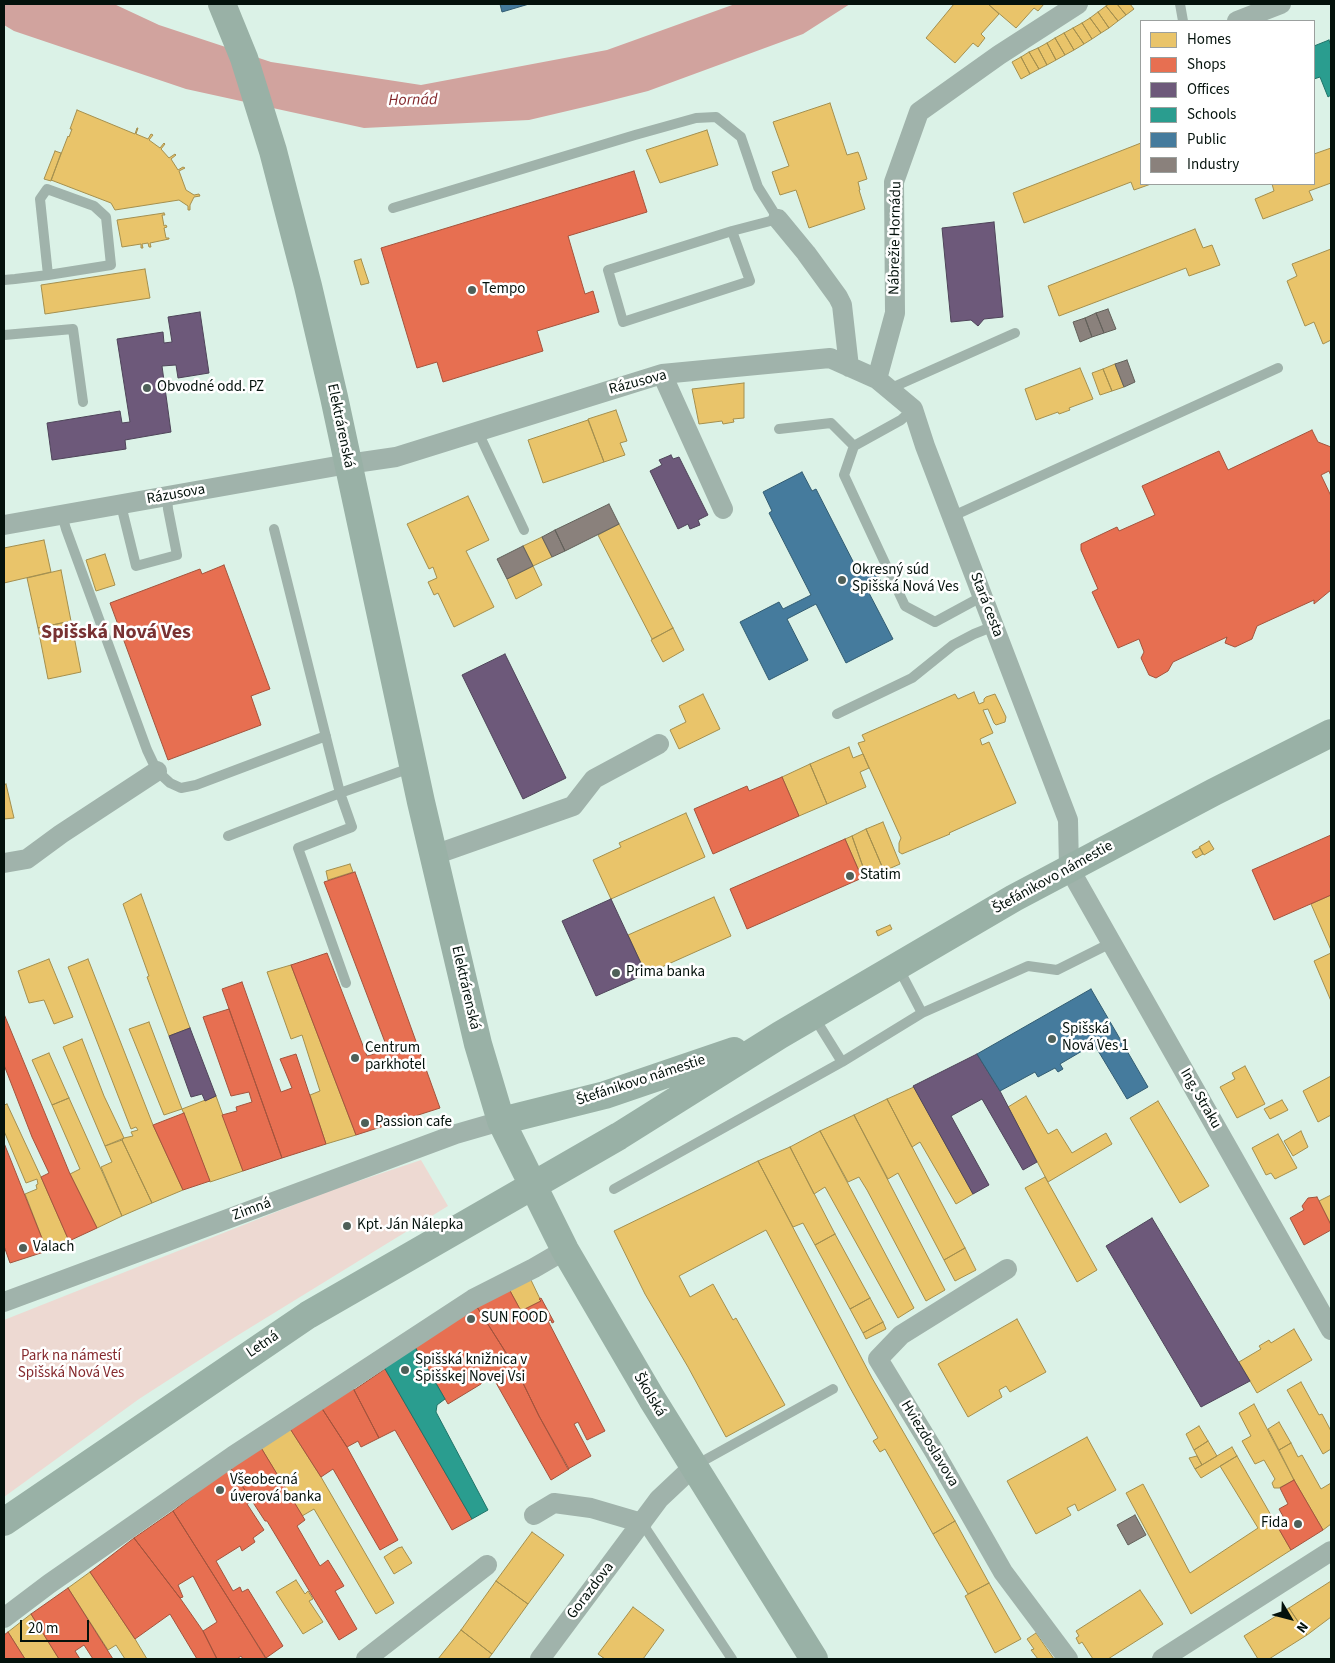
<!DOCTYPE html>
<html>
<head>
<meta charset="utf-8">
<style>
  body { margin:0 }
  #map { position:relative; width:1335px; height:1663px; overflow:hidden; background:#dbf2e7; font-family:"Source Sans 3",sans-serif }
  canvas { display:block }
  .frame { position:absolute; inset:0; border:5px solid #04120c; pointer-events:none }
  .legend { position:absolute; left:1140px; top:20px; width:175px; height:165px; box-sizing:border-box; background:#fff; border:1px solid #9ba09e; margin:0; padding:6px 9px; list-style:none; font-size:15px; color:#04120c }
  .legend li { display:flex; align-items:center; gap:10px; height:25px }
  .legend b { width:25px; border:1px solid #9ba09e }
  .north { position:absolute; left:1265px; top:1593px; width:50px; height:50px; -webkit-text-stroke:4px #fff; paint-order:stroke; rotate:127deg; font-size:14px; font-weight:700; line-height:20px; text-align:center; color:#04120c }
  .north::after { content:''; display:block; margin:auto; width:18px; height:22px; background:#04120c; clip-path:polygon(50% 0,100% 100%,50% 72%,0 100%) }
  .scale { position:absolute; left:20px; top:1620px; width:69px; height:22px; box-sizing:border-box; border:2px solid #04120c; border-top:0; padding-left:6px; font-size:15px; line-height:18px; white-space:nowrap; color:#04120c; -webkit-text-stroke:4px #fff; paint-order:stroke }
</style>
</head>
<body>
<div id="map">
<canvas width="1335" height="1663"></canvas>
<div class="frame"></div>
<ul class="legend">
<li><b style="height:14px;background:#e9c46a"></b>Homes</li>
<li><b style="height:14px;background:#e76f51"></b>Shops</li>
<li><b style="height:14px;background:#6d597a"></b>Offices</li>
<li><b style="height:14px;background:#2a9d8f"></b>Schools</li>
<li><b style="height:14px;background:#457b9d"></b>Public</li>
<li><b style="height:14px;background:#8a817c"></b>Industry</li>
</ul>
<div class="north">N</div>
<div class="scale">20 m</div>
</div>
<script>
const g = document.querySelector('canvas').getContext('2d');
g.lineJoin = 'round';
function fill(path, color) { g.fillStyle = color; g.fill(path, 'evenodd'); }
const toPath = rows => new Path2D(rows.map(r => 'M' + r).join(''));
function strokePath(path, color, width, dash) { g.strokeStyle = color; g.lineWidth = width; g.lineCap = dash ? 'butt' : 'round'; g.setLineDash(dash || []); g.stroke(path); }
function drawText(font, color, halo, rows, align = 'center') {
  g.font = font + ' "Source Sans 3",sans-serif'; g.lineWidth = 5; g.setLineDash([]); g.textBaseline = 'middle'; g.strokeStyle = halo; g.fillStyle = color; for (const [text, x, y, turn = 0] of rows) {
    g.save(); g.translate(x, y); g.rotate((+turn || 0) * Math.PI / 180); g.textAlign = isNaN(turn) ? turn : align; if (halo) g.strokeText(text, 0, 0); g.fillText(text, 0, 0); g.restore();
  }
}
fill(toPath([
  [421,1160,448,1206,235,1337,139,1399,4,1497,4,1320,329,1191]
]), '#edd9d2');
fill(toPath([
  [4,4,114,4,159,25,271,62,421,85,607,50,735,4,850,4,803,34,648,91,597,104,529,120,364,128,186,89,14,31,4,25]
]), '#d1a39e');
const homes = toPath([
  [954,4,988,4,999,14,981,34,985,38,978,47,973,43,955,63,926,38,954,4],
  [988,4,1044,4,1038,11,1034,8,1016,28,988,4],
  [1109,4,1117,4,1126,15,1118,21,1106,6,1109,4],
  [1117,4,1130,4,1134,9,1126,15,1117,4],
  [1106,6,1118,21,1109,28,1098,12,1106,6],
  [1098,12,1109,28,1101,33,1090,18,1098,12],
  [1090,18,1101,33,1092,39,1082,23,1090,18],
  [1082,23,1092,39,1084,44,1073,28,1082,23],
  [1073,28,1084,44,1074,50,1064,33,1073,28],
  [1064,33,1074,50,1065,55,1055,38,1064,33],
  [1055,38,1065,55,1056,60,1047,43,1055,38],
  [1047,43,1056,60,1047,65,1038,48,1047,43],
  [1038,48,1047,65,1039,69,1029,52,1038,48],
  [1029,52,1039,69,1030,74,1021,57,1029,52],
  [1021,57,1030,74,1021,79,1012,62,1021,57],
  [830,103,847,155,858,152,860,157,867,179,858,182,860,190,859,190,865,209,809,228,796,190,780,195,772,172,789,166,773,122,830,103],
  [77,110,135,134,137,128,138,128,136,134,148,139,151,134,153,135,149,140,160,148,164,143,165,144,161,149,169,158,175,154,176,155,171,159,178,170,183,167,185,168,179,171,186,190,194,195,199,194,200,196,194,197,190,205,190,210,188,210,188,206,179,200,115,210,111,203,51,180,68,136,69,137,72,129,70,129,77,110],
  [707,130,718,165,660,183,646,150,707,130],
  [1141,143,1141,184,1151,184,1134,190,1131,182,1024,223,1013,193,1141,143],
  [1331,148,1331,183,1309,191,1313,200,1263,219,1255,199,1274,191,1272,184,1314,184,1314,154,1331,148],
  [55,151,61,153,51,181,44,179,55,151],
  [164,213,165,215,162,215,164,226,166,225,167,227,164,228,166,238,169,238,169,239,150,243,151,247,149,247,148,243,142,244,143,248,141,248,141,244,122,247,117,220,164,213],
  [1195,229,1203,248,1212,245,1220,265,1189,276,1186,268,1059,316,1048,286,1195,229],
  [1331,249,1331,340,1323,344,1314,322,1305,326,1287,281,1297,276,1292,264,1331,249],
  [361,259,369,283,361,285,354,261,361,259],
  [145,269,150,298,45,314,41,285,145,269],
  [1115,364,1124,387,1112,391,1103,369,1115,364],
  [1080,368,1093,399,1069,408,1070,410,1059,414,1058,412,1036,420,1025,389,1080,368],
  [1103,369,1112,391,1100,395,1092,373,1103,369],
  [744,383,744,418,733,419,734,422,723,424,722,421,699,424,692,389,744,383],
  [616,410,627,441,620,443,625,455,604,462,588,419,616,410],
  [588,420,604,462,543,483,528,440,588,420],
  [468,496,489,540,466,551,494,607,454,627,438,593,434,595,428,582,437,578,433,567,429,569,407,524,468,496],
  [619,524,673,628,652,639,598,535,619,524],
  [542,537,552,557,533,566,523,546,542,537],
  [44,540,51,572,4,583,4,548,44,540],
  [105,554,115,585,96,591,86,560,105,554],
  [533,566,542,585,516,599,507,579,533,566],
  [61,570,71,621,38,628,27,578,61,570],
  [71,621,81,672,48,679,38,628,71,621],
  [673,628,684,650,663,662,651,640,673,628],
  [974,692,979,704,984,702,984,699,986,697,995,694,1006,717,1005,722,996,725,994,723,988,709,983,710,993,733,980,739,982,745,989,742,1016,803,949,833,950,834,902,854,899,852,899,843,901,838,858,743,865,741,862,735,955,694,958,699,974,692],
  [703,694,720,729,679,749,670,730,686,722,679,706,703,694],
  [849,747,853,758,863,754,869,768,860,772,866,787,827,804,810,764,849,747],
  [810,764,827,804,799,816,782,777,810,764],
  [6,784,14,818,4,819,4,785,6,784],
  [686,813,705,857,611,899,593,860,621,847,619,843,686,813],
  [883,822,900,864,884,871,866,829,883,822],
  [866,829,884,871,867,878,852,836,866,829],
  [852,836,867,878,863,880,845,839,852,836],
  [1209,841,1214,849,1204,855,1199,847,1209,841],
  [1200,848,1203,854,1196,858,1192,852,1200,848],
  [350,864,353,872,328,880,326,871,350,864],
  [141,894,190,1028,169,1036,147,977,149,976,123,904,141,894],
  [1331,895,1331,950,1311,904,1331,895],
  [714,897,731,936,646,974,628,935,714,897],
  [890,925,892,929,878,936,876,931,890,925],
  [1331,953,1331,1001,1314,961,1331,953],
  [49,959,73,1017,54,1024,44,1000,29,1003,18,971,49,959],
  [88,959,153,1125,183,1190,152,1203,122,1140,124,1138,133,1136,131,1132,138,1130,136,1127,131,1129,68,967,88,959],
  [291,965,356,1135,326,1144,310,1095,320,1091,302,1035,291,1039,267,972,291,965],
  [149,1022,182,1109,164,1115,129,1029,149,1022],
  [82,1039,104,1096,124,1138,105,1146,63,1047,82,1039],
  [49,1053,69,1098,52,1105,32,1060,49,1053],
  [1245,1066,1265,1104,1237,1118,1220,1087,1235,1079,1232,1073,1245,1066],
  [1331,1076,1331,1115,1318,1122,1303,1091,1331,1076],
  [914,1087,973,1194,956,1204,920,1142,912,1147,887,1099,914,1087],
  [216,1096,243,1171,210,1182,182,1109,216,1096],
  [1026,1096,1048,1134,1057,1129,1072,1153,1106,1133,1112,1144,1048,1182,1008,1107,1026,1096],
  [69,1098,122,1216,97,1228,70,1174,80,1169,52,1105,69,1098],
  [887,1099,965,1248,944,1260,898,1173,888,1179,854,1115,887,1099],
  [1282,1100,1288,1110,1270,1119,1264,1109,1282,1100],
  [1158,1101,1209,1186,1180,1203,1130,1118,1158,1101],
  [7,1104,41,1177,69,1241,47,1251,25,1194,37,1189,36,1185,38,1184,37,1179,26,1183,4,1131,4,1105,7,1104],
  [854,1115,945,1290,926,1301,867,1190,859,1177,848,1182,820,1131,854,1115],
  [820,1131,914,1308,898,1318,825,1187,814,1194,790,1147,820,1131],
  [1301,1131,1308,1147,1293,1156,1284,1141,1301,1131],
  [1278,1134,1297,1168,1275,1179,1271,1173,1266,1175,1252,1148,1278,1134],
  [122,1140,152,1203,122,1216,101,1167,112,1162,105,1146,122,1140],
  [790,1147,835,1234,815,1245,803,1223,793,1227,758,1161,790,1147],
  [758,1161,872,1378,955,1521,933,1534,885,1449,880,1452,873,1441,878,1438,849,1386,766,1230,679,1276,690,1297,713,1284,733,1320,736,1318,785,1405,726,1437,688,1367,645,1294,614,1231,758,1161],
  [1045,1177,1097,1270,1077,1282,1025,1188,1045,1177],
  [1331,1195,1331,1225,1319,1201,1331,1195],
  [835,1234,870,1298,850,1309,815,1245,835,1234],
  [965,1248,976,1270,955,1281,944,1260,965,1248],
  [530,1278,541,1301,521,1311,509,1289,530,1278],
  [870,1298,883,1322,863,1333,850,1309,870,1298],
  [1017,1319,1046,1372,1010,1392,1006,1386,999,1390,1002,1397,968,1417,938,1364,1017,1319],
  [883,1322,886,1329,866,1339,863,1333,883,1322],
  [1294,1329,1312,1360,1257,1393,1239,1362,1261,1349,1259,1346,1269,1340,1271,1343,1294,1329],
  [1301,1382,1319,1415,1322,1414,1331,1431,1331,1449,1323,1454,1287,1390,1301,1382],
  [1254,1404,1294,1480,1279,1488,1274,1488,1272,1483,1275,1479,1264,1460,1255,1464,1242,1441,1251,1436,1239,1413,1254,1404],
  [1279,1422,1291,1443,1279,1450,1268,1429,1279,1422],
  [1199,1426,1208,1441,1194,1450,1186,1434,1199,1426],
  [289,1427,321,1477,394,1603,376,1614,314,1509,302,1516,260,1446,289,1427],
  [1087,1437,1116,1490,1078,1511,1075,1504,1067,1508,1071,1515,1036,1534,1007,1481,1087,1437],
  [1208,1441,1217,1456,1202,1465,1194,1450,1208,1441],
  [1291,1443,1298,1457,1302,1455,1321,1489,1331,1483,1331,1524,1323,1530,1294,1480,1279,1450,1291,1443],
  [1232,1447,1237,1456,1201,1478,1195,1469,1232,1447],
  [1197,1456,1202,1465,1195,1469,1189,1458,1197,1456],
  [1237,1456,1291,1550,1191,1614,1126,1493,1143,1484,1190,1573,1258,1528,1220,1466,1237,1456],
  [955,1521,989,1583,968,1594,933,1534,955,1521],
  [532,1532,564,1555,528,1604,496,1581,532,1532],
  [402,1547,412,1563,394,1574,384,1557,398,1548,402,1547],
  [90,1572,135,1639,147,1659,125,1659,116,1645,108,1650,68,1588,90,1572],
  [296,1580,305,1594,308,1591,313,1599,309,1601,323,1622,303,1634,276,1592,296,1580],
  [496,1581,528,1604,492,1654,461,1630,496,1581],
  [1331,1581,1331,1617,1307,1635,1289,1608,1331,1581],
  [989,1583,1021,1639,995,1653,965,1596,989,1583],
  [1140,1590,1163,1624,1108,1659,1093,1659,1082,1642,1079,1644,1076,1638,1079,1636,1076,1631,1140,1590],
  [633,1607,664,1630,643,1659,605,1659,598,1654,633,1607],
  [1289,1608,1307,1635,1269,1659,1258,1659,1244,1636,1289,1608],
  [31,1614,59,1659,25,1659,8,1632,31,1614],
  [461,1630,492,1654,488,1659,438,1659,461,1630],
  [1036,1633,1054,1659,1038,1659,1031,1650,1034,1649,1027,1639,1036,1633]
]);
fill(homes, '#e9c46a');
strokePath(homes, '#a48f4e', 1);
const shops = toPath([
  [634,171,647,212,568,236,585,294,593,291,599,312,537,331,543,351,443,382,437,362,417,368,381,248,634,171],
  [1312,430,1318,442,1331,447,1331,476,1329,471,1321,475,1331,496,1331,590,1314,604,1314,600,1257,626,1252,639,1235,647,1225,643,1227,637,1173,662,1168,671,1156,678,1149,675,1141,658,1144,652,1139,639,1118,648,1092,592,1098,589,1081,550,1081,544,1117,527,1119,531,1155,515,1142,486,1219,451,1228,470,1312,430],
  [224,565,270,689,251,696,261,725,168,760,110,603,200,569,202,574,224,565],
  [782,777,799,816,713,854,694,809,747,786,749,791,782,777],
  [1331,835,1331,895,1274,920,1252,870,1331,835],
  [845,839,862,878,747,929,730,889,845,839],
  [355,872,440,1108,356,1135,291,965,327,953,367,1056,388,1050,324,882,355,872],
  [242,982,281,1092,292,1088,280,1059,296,1054,326,1144,282,1158,222,989,242,982],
  [229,1009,282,1158,243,1171,222,1115,237,1111,236,1107,252,1102,249,1092,231,1096,203,1017,229,1009],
  [4,1014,70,1174,97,1228,69,1241,41,1177,49,1173,32,1137,4,1065,4,1014],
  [184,1113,210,1181,183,1190,153,1125,184,1113],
  [4,1143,47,1251,10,1263,4,1246,4,1143],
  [1317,1197,1331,1225,1331,1230,1304,1245,1290,1218,1304,1210,1302,1206,1308,1198,1317,1197],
  [509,1289,521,1311,541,1301,539,1299,541,1298,554,1322,552,1323,551,1320,548,1321,605,1431,587,1440,578,1422,574,1424,591,1456,568,1469,539,1416,521,1379,522,1378,477,1307,509,1289],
  [477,1307,522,1378,521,1379,539,1416,569,1469,551,1480,491,1374,480,1379,482,1382,481,1384,448,1404,415,1347,477,1307],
  [385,1369,472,1519,452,1530,395,1430,379,1438,354,1390,385,1369],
  [353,1388,379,1438,361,1447,358,1441,347,1447,321,1407,353,1388],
  [321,1407,347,1447,398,1540,380,1550,333,1469,321,1477,289,1427,321,1407],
  [260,1446,305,1520,297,1526,320,1566,328,1560,344,1586,335,1591,357,1629,339,1640,267,1521,265,1521,230,1467,260,1446],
  [230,1467,252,1501,247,1504,264,1530,253,1538,255,1542,242,1551,240,1546,216,1561,233,1591,240,1587,242,1592,248,1589,283,1646,266,1658,173,1511,230,1467],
  [1294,1480,1323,1530,1291,1550,1276,1524,1284,1518,1279,1509,1288,1504,1280,1488,1294,1480],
  [173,1511,242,1620,266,1659,243,1659,241,1656,237,1659,217,1659,203,1631,217,1622,193,1576,178,1585,183,1597,180,1598,134,1538,173,1511],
  [134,1538,180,1598,203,1631,217,1659,197,1659,170,1614,135,1639,90,1572,134,1538],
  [68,1588,99,1637,113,1659,93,1659,84,1645,75,1651,80,1659,59,1659,31,1614,68,1588],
  [8,1632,25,1659,4,1659,4,1635,8,1632]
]);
fill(shops, '#e76f51');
strokePath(shops, '#a3533c', 1);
const offices = toPath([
  [994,222,1003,317,984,319,978,326,971,320,951,322,942,228,994,222],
  [200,312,209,373,178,378,176,365,162,366,171,432,125,440,126,449,52,460,47,423,120,411,122,423,130,422,117,339,163,332,164,343,172,342,168,317,200,312],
  [671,455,673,459,679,457,708,515,698,520,700,525,690,529,688,524,678,529,650,471,662,465,659,460,671,455],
  [505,654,566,778,523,799,462,675,505,654],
  [611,899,646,974,596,996,562,921,611,899],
  [190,1028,216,1096,205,1101,202,1094,191,1097,169,1036,190,1028],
  [977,1054,1000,1091,1037,1162,1023,1170,982,1099,951,1116,989,1185,973,1194,913,1086,977,1054],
  [1152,1218,1250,1381,1201,1407,1106,1246,1152,1218]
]);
fill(offices, '#6d597a');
strokePath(offices, '#4e4459', 1);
const schools = toPath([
  [1329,40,1331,46,1331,95,1328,97,1320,77,1314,79,1314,46,1329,40],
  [415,1347,445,1399,437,1405,436,1412,488,1510,472,1519,384,1367,415,1347]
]);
fill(schools, '#2a9d8f');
strokePath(schools, '#1f7368', 1);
const public = toPath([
  [500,4,529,4,502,12,500,4],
  [802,472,812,491,816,489,859,573,873,565,883,586,869,593,893,639,846,663,816,604,787,619,808,660,769,680,740,622,779,602,783,609,811,595,769,513,772,511,763,492,802,472],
  [1091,989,1148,1087,1127,1099,1094,1044,1060,1064,1063,1069,1058,1072,1055,1068,1038,1077,1035,1072,1000,1091,977,1054,1091,989]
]);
fill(public, '#457b9d');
strokePath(public, '#325c72', 1);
const industry = toPath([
  [1108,309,1116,329,1104,333,1096,313,1108,309],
  [1096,313,1104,333,1092,337,1085,318,1096,313],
  [1085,318,1092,337,1080,342,1073,322,1085,318],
  [1127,360,1135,382,1124,387,1115,364,1127,360],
  [609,504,619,524,565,551,555,530,609,504],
  [555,530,565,551,552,557,542,537,555,530],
  [523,546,533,566,507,579,497,559,523,546],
  [1135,1515,1146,1535,1128,1545,1117,1525,1135,1515]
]);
fill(industry, '#8a817c');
strokePath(industry, '#62605a', 1);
strokePath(toPath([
  [1180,4,1183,21],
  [393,208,635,135,696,118,716,117,741,137,758,187,778,219,732,231,608,270,623,322,750,281,732,231],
  [4,280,15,279,48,275,111,265,106,217,94,206,47,189,40,199,48,275],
  [4,335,73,329,83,402],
  [889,389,1015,333],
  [913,409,901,420,854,446,844,475,905,606,935,622,983,596],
  [779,429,831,423,854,446],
  [478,432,524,530],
  [121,505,136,566,177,555,168,509,167,497],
  [62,515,66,529,147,750,157,771,170,783,181,788,196,785,326,736],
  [953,516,1278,368],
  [837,714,912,678,953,645,974,634,994,626],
  [228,836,340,793,274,529],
  [898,967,922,1013],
  [346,983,298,848,352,827,340,793,413,767],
  [814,1017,842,1062],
  [614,1189,842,1062,922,1013,1028,966,1057,970,1111,943],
  [694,1466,833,1389],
  [642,1523,732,1659]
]), '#a0b3ab', 10);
strokePath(toPath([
  [1237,21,1281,4],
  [778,219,806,253,838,297,842,305,849,367],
  [662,374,723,509],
  [877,379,895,313,894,182,919,112,999,55,1078,4],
  [4,525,348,464,396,457,662,374,830,358,877,379,913,409,925,446,1068,820,1069,868,1331,1330],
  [434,855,573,806,594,779,659,744],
  [4,863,27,859,61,834,157,771],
  [1007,1269,901,1335,878,1359,934,1451,1003,1572,1068,1659],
  [4,1302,456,1134,501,1121],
  [534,1515,554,1503,591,1508,642,1523],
  [4,1618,49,1584,233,1456,348,1381,473,1299,534,1268,565,1250],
  [366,1659,487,1565],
  [540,1659,659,1499,693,1467],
  [1162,1659,1331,1551]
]), '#a0b3ab', 20);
strokePath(toPath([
  [222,4,244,58,273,151,308,286,334,397,421,802,478,1044,501,1121,565,1250,652,1399,814,1659],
  [501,1121,605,1095,734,1051],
  [4,1522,308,1315,619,1136,780,1035,1014,898,1214,792,1331,733]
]), '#99b1a6', 28);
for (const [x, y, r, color] of [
  [472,290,5,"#4f6059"],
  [147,388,5,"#4f6059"],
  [842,580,5,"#4f6059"],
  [850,876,5,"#4f6059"],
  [616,973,5,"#4f6059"],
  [1052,1039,5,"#4f6059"],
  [355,1058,5,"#4f6059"],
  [365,1123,5,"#4f6059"],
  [347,1226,5,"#4f6059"],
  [23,1248,5,"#4f6059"],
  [471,1319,5,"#4f6059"],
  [405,1370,5,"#4f6059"],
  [220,1490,5,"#4f6059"],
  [1298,1524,5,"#4f6059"]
]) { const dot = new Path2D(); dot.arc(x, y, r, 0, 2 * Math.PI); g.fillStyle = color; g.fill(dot); strokePath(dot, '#fff', 2); }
drawText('15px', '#04120c', '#fff', [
  ["Nábrežie Hornádu",896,238,-89],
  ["Rázusova",638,383,-15],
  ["Elektrárenská",340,426,78],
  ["Rázusova",176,495,-10],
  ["Stará cesta",986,605,69],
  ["Štefánikovo námestie",1053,878,-29],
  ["Elektrárenská",465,988,77],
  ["Štefánikovo námestie",641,1081,-18],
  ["Ing. Straku",1200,1099,60],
  ["Zimná",252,1210,-20],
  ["Letná",263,1345,-34],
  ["Školská",649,1395,59],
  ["Hviezdoslavova",929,1444,59],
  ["Gorazdova",591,1591,-53]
]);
drawText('15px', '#04120c', '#fff', [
  ["Tempo",482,290],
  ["Obvodné odd. PZ",157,388],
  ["Okresný súd",852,571],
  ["Spišská Nová Ves",852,588],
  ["Statim",860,876],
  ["Prima banka",626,973],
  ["Spišská",1062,1030],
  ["Nová Ves 1",1062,1047],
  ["Centrum",365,1049],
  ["parkhotel",365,1066],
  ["Passion cafe",375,1123],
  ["Kpt. Ján Nálepka",357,1226],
  ["Valach",33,1248],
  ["SUN FOOD",481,1319],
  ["Spišská knižnica v",415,1361],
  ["Spišskej Novej Vsi",415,1378],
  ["Všeobecná",230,1481],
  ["úverová banka",230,1498],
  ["Fida",1288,1524,"right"]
], 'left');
drawText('15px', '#85292d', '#fff', [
  ["Park na námestí",71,1357],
  ["Spišská Nová Ves",71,1374]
]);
drawText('italic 16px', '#83272b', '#fff', [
  ["Hornád",413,101,-1]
]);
drawText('bold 20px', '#783132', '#fff', [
  ["Spišská Nová Ves",116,634]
]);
</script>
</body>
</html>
